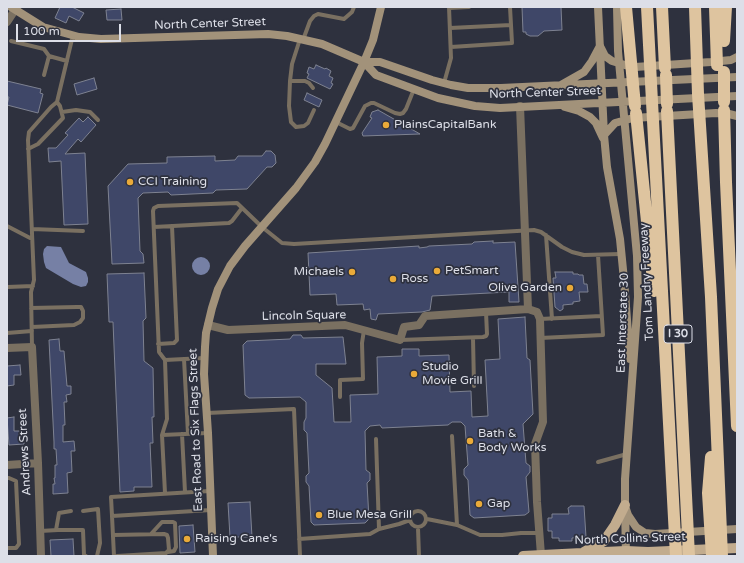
<!DOCTYPE html>
<html>
<head>
<meta charset="utf-8">
<style>
  body { margin:0 }
  #map { position:relative; width:744px; height:563px; overflow:hidden; background:#2e313e; font-family:"Varela Round",sans-serif }
  canvas { display:block }
  .frame { position:absolute; inset:0; border:8px solid #dddfe8; pointer-events:none }
  .scale { position:absolute; left:16px; top:24px; width:105px; height:18px; box-sizing:border-box; border:2px solid #dddfe8; border-top:0; padding-left:5px; font-size:12px; line-height:14px; white-space:nowrap; color:#dddfe8; -webkit-text-stroke:3px #2e313e; paint-order:stroke }
</style>
</head>
<body>
<div id="map">
<canvas width="744" height="563"></canvas>
<div class="frame"></div>
<div class="scale">100 m</div>
</div>
<script>
const g = document.querySelector('canvas').getContext('2d');
g.lineJoin = 'round';
function fill(path, color) { g.fillStyle = color; g.fill(path, 'evenodd'); }
const toPath = rows => new Path2D(rows.map(r => 'M' + r).join(''));
function strokePath(path, color, width, dash) { g.strokeStyle = color; g.lineWidth = width; g.lineCap = dash ? 'butt' : 'round'; g.setLineDash(dash || []); g.stroke(path); }
function drawText(font, color, halo, rows, align = 'center') {
  g.font = font + ' "Varela Round",sans-serif'; g.lineWidth = 3.5; g.setLineDash([]); g.textBaseline = 'middle'; g.strokeStyle = halo; g.fillStyle = color; for (const [text, x, y, turn = 0] of rows) {
    g.save(); g.translate(x, y); g.rotate((+turn || 0) * Math.PI / 180); g.textAlign = isNaN(turn) ? turn : align; if (halo) g.strokeText(text, 0, 0); g.fillText(text, 0, 0); g.restore();
  }
}
fill(toPath([
  [47,246,61,247,69,263,86,272,88,278,88,282,86,286,81,287,73,284,46,268,44,262,43,254,44,249],
  '192 266a9 9 0 1 1 18 0a9 9 0 1 1-18 0Z'
]), '#7680a5');
const building = toPath([
  [60,7,72,7,84,13,79,21,69,16,66,23,55,18,60,7],
  [522,7,561,7,562,30,544,31,538,36,530,36,526,34,526,32,523,32,522,7],
  [121,9,122,20,107,20,106,10,121,9],
  [316,65,325,69,326,68,331,71,329,76,333,78,331,83,333,84,330,89,307,78,309,74,307,73,309,67,314,69,316,65],
  [94,78,97,89,77,95,74,84,94,78],
  [7,81,41,89,40,93,43,94,38,113,7,105,9,97,7,97,7,81],
  [307,93,322,100,319,107,304,100,307,93],
  [378,110,420,134,363,136,362,133,372,118,370,117,372,112,378,110],
  [88,117,96,125,81,142,78,139,65,154,85,153,88,224,64,225,61,161,49,162,48,148,56,148,68,135,65,133,79,118,83,122,88,117],
  [266,151,271,151,275,155,276,163,272,167,267,167,247,189,216,190,213,193,171,195,168,192,143,193,138,198,140,251,143,254,144,263,112,264,108,186,128,164,167,163,167,157,215,156,215,161,235,160,238,156,262,156,266,151],
  [493,241,493,243,515,242,519,302,509,302,509,292,432,296,430,310,422,312,378,314,376,320,371,319,370,309,364,310,363,304,337,305,336,294,310,295,308,253,419,246,419,248,427,247,429,246,472,244,474,242,493,241],
  [555,272,573,272,573,274,578,274,579,275,583,275,584,284,587,284,588,292,579,292,580,301,573,302,573,304,563,305,563,309,560,311,555,307,553,278,556,278,555,272],
  [144,273,146,318,143,321,144,361,153,368,154,417,152,417,153,443,150,443,152,487,134,487,134,491,120,492,113,322,109,322,107,274,144,273],
  [525,317,527,358,530,360,533,414,523,424,526,463,530,466,530,472,526,477,529,512,525,515,474,518,470,515,468,480,464,475,464,469,468,465,465,426,461,422,452,422,448,425,382,428,380,425,370,426,365,431,366,470,370,473,370,480,367,483,369,519,365,523,314,525,311,522,309,486,306,482,306,476,309,473,307,433,304,430,304,422,306,418,306,402,300,397,249,398,245,395,243,345,247,341,290,339,293,335,301,335,303,338,343,337,346,364,316,364,316,375,332,388,334,422,351,422,350,395,378,394,377,357,402,356,402,349,419,349,419,356,449,355,450,392,471,391,472,417,488,416,485,360,500,359,498,319,525,317],
  [59,339,60,351,64,351,67,386,71,386,71,394,66,395,67,402,64,402,65,425,63,425,63,442,74,441,75,451,71,451,72,472,67,473,68,493,53,494,53,484,55,484,54,478,55,478,55,465,57,465,56,449,54,449,54,442,49,340,59,339],
  [20,365,21,375,14,375,14,385,7,386,7,366,20,365],
  [14,417,14,431,23,431,24,444,9,445,7,418,14,417],
  [250,502,252,537,230,537,228,503,250,502],
  [571,506,584,506,586,537,572,538,572,541,559,541,559,538,552,538,552,531,548,531,548,518,552,518,552,514,569,514,568,508,571,506],
  [193,525,195,552,180,553,179,526,193,525],
  [73,539,74,556,51,556,50,540,73,539]
]);
fill(building, '#3f4768');
strokePath(building, '#7e8291', 1);
strokePath(toPath([
  [449,8,469,7],
  [450,28,511,25],
  [300,39,292,64,290,81,289,106,291,122,296,127,304,126,308,123,314,110],
  [303,40,310,21,314,16,318,14,344,19,352,12,354,7],
  [11,41,44,49,49,56,67,61],
  [451,47,512,43,510,7],
  [44,75,49,56],
  [290,81,305,81,309,83,313,88],
  [444,83,451,58,449,7],
  [62,112,76,110,90,112,98,120],
  [336,122,350,129,353,128,365,106,371,103,374,103,395,113,400,114,403,113,406,109,414,89],
  [28,149,38,144,63,118,60,106,57,102],
  [7,226,32,239],
  [154,227,229,223,232,221,242,208],
  [32,229,83,231],
  [546,235,552,319],
  [7,287,33,286],
  [31,308,77,307,81,307,83,311,83,318,80,322,74,325,32,327],
  [540,319,601,316],
  [7,333,32,331],
  [473,338,474,386],
  [540,338,603,335,598,255],
  [400,340,483,337,486,336,487,334,486,312],
  [158,344,174,343,177,340,172,226],
  [32,347,31,292,34,280,28,140,29,132,51,107,57,102,73,35],
  [184,359,188,434],
  [165,360,204,358],
  [340,397,340,380,363,379,362,343,364,330],
  [207,413,294,409,300,556],
  [182,434,185,492],
  [162,435,208,433],
  [452,436,457,525,480,535,502,535,521,533,539,533],
  [598,462,627,454],
  [7,478,9,478,16,481,19,544,16,548,7,548],
  [165,493,162,435,167,419,165,360,159,352,153,211,154,208,158,206,237,203,262,227,282,243,294,244,534,230,541,232,562,247,572,252,584,255,621,254],
  '410 519a8 8 0 1 1 16 0a8 8 0 1 1-16 0Z',
  [83,511,98,509,100,543,97,556],
  [112,516,111,497,210,491],
  [427,519,457,525],
  [418,528,419,556],
  [379,529,399,524,410,520],
  [56,530,59,513,71,511],
  [40,531,58,530,83,530,84,555,86,556],
  [151,534,162,522,173,522,175,523,176,547,174,551,168,552],
  [113,535,164,534,167,535,168,538,169,550,166,553,117,556],
  [299,539,370,534,379,529,376,439],
  [114,556,112,516,211,510]
]), '#7a7061', 4);
strokePath(toPath([
  [7,22,17,7],
  [520,106,528,309],
  [208,325,228,330,345,325,400,340,404,327,419,325,425,316,528,309,537,312,540,319,543,422,535,444,537,502,541,555],
  [7,348,32,347,38,463,41,556],
  [7,465,38,463]
]), '#7a7061', 8);
strokePath(toPath([
  [11,7,43,27,79,37,101,39,268,34,287,36,322,44,364,62,380,62,432,80,451,85,468,88,501,88,737,77],
  [598,7,604,135,607,167,620,239,624,280,630,359],
  [617,7,618,51,637,256,638,297,635,340,625,479,625,505,626,556],
  [601,48,605,56,612,61,625,65,635,67,711,62,731,60,737,57],
  [364,62,376,75,438,98,475,106,500,108,737,96],
  [561,85,584,72,592,61,600,46],
  [565,107,579,111,590,117,596,123,603,138],
  [604,135,615,123,633,118,716,113,729,114,737,116],
  [626,509,628,515,636,527,645,533,655,534,737,529],
  [213,556,208,433,204,374,205,347,206,333,212,308,218,289,230,266,245,246,296,188,315,162,325,144,364,62,373,40,381,7]
]), '#a2927a', 8);
strokePath(toPath([
  [584,552,604,541,615,525,625,505],
  [523,556,582,553,626,551,648,552,737,548]
]), '#c2ac8e', 10);
strokePath(toPath([
  [626,7,635,106],
  [647,7,676,556],
  [662,7,665,68],
  [695,7,698,94,711,297,722,556],
  [715,7,717,65],
  [724,41,726,7],
  [724,72,724,102],
  [666,75,667,104],
  [724,110,726,182,737,426],
  [667,111,689,556],
  [636,113,654,291],
  [711,457,708,493,712,556]
]), '#dec49f', 12);
for (const [x, y, r, color] of [
  [386,125,4,"#eaaa39"],
  [130,182,4,"#eaaa39"],
  [437,271,4,"#eaaa39"],
  [352,272,4,"#eaaa39"],
  [393,279,4,"#eaaa39"],
  [570,288,4,"#eaaa39"],
  [414,374,4,"#eaaa39"],
  [470,441,4,"#eaaa39"],
  [479,504,4,"#eaaa39"],
  [319,515,4,"#eaaa39"],
  [187,539,4,"#eaaa39"]
]) { const dot = new Path2D(); dot.arc(x, y, r, 0, 2 * Math.PI); g.fillStyle = color; g.fill(dot); strokePath(dot, '#2e313e', 1.5); }
for (const [x, y, w] of [
  [678,334,28]
]) { const box = new Path2D(); box.roundRect(x - w / 2, y - 9, w, 18, 3); g.fillStyle = '#2e313e'; g.fill(box); strokePath(box, '#dddfe8', 1); }
drawText('bold 11px', '#dddfe8', null, [
  ["I 30",678,334]
]);
drawText('12px', '#dddfe8', '#2e313e', [
  ["North Center Street",210,24,-2],
  ["North Center Street",545,93,-2],
  ["Tom Landry Freeway",647,282,-93],
  ["Lincoln Square",304,316,-1],
  ["East Interstate 30",623,323,-88],
  ["East Road to Six Flags Street",196,430,-92],
  ["Andrews Street",25,452,-93],
  ["North Collins Street",630,539,-2]
]);
drawText('12px', '#dddfe8', '#2e313e', [
  ["PlainsCapitalBank",394,125],
  ["CCI Training",138,182],
  ["PetSmart",445,271],
  ["Michaels",344,272,"right"],
  ["Ross",401,279],
  ["Olive Garden",562,288,"right"],
  ["Studio",422,367],
  ["Movie Grill",422,381],
  ["Bath &",478,434],
  ["Body Works",478,448],
  ["Gap",487,504],
  ["Blue Mesa Grill",327,515],
  ["Raising Cane's",195,539]
], 'left');
</script>
</body>
</html>
